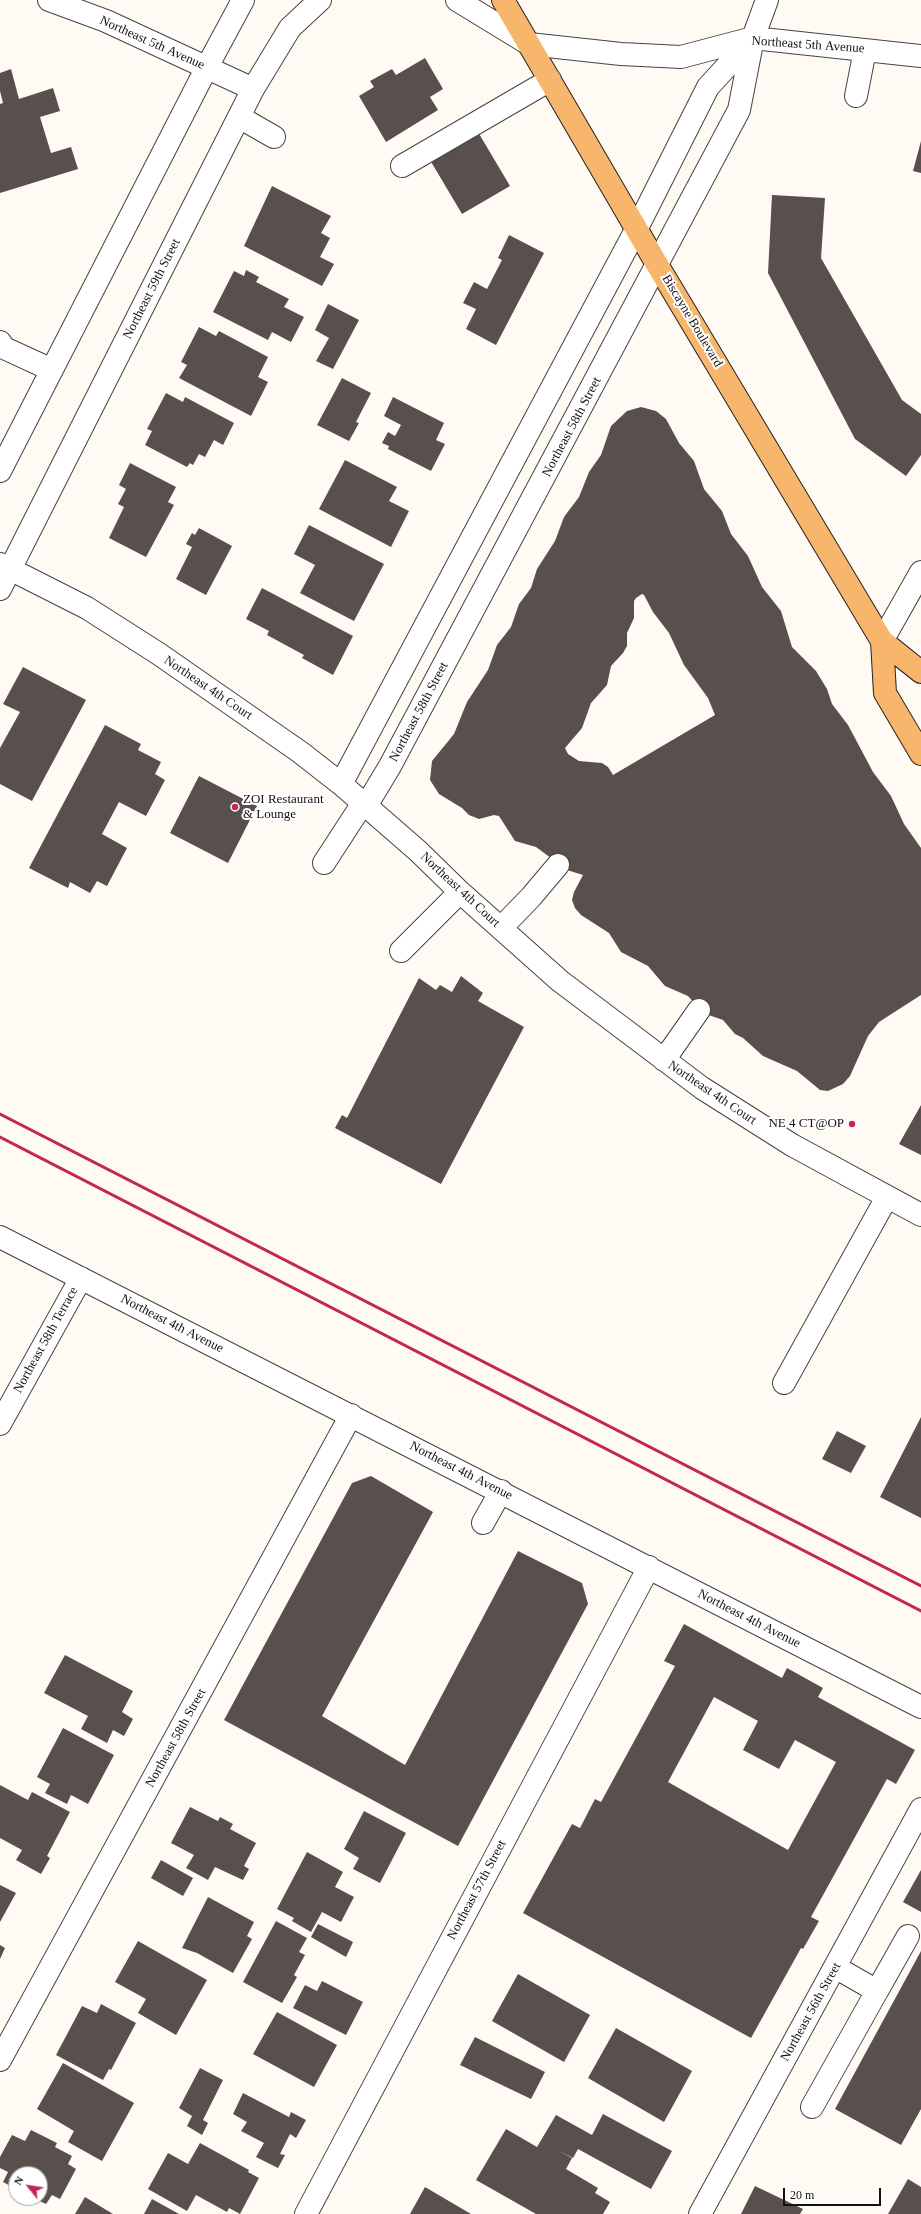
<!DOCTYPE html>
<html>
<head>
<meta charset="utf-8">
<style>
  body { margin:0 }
  #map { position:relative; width:921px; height:2214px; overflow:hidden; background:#fffaf4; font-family:"Times New Roman",serif }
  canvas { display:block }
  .north { position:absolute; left:8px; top:2166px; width:40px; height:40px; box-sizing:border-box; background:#fff; border:1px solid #a0a0a0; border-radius:50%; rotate:300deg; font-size:11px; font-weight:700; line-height:16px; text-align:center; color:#111 }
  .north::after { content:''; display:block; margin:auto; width:14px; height:18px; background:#c12852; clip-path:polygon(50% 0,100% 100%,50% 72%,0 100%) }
  .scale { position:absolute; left:783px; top:2188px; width:98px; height:18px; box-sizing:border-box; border:2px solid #111; border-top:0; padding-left:5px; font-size:12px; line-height:14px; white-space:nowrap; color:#111; -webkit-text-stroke:3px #fff; paint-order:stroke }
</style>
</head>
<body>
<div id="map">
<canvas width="921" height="2214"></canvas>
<div class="north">N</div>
<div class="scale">20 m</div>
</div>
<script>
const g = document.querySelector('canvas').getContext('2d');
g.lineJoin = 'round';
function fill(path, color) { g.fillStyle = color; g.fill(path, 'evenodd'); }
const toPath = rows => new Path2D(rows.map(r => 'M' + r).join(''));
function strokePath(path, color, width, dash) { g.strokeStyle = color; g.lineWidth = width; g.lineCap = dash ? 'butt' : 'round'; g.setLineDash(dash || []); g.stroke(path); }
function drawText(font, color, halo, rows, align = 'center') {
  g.font = font + ' "Times New Roman",serif'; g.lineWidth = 4; g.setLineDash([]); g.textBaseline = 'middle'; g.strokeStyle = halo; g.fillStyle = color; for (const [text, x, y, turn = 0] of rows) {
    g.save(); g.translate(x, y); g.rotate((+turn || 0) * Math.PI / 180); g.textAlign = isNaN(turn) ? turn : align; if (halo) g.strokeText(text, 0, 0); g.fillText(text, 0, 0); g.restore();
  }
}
fill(toPath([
  [425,58,443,89,430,97,438,110,386,142,359,96,374,87,370,81,392,69,396,75],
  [11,69,19,99,53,88,60,111,40,117,51,153,71,147,78,169,0,193,0,104,3,103,0,91,0,73],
  [478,132,510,186,462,214,430,160],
  [921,141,921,173,913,171],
  [272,186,331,216,321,233,330,238,320,257,334,264,322,286,244,246],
  [772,195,825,198,821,258,902,400,921,414,921,455,906,476,855,439,768,273],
  [509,235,544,253,496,345,466,329,476,309,463,303,474,282,487,289,502,260,498,258],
  [246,270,259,277,256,282,289,299,284,307,304,317,291,342,272,332,268,340,213,312,234,271,244,276],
  [328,304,359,320,333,369,316,361,329,338,315,330],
  [199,327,216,336,219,331,268,357,258,377,268,382,251,416,179,378,187,365,181,362],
  [342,378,371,393,356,422,359,423,349,441,317,425],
  [166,393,183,402,185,397,234,423,223,445,214,440,205,457,199,454,193,465,190,463,187,467,145,445,152,431,147,429],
  [393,397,444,423,436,440,445,444,431,471,388,449,389,446,382,443,388,432,395,436,401,425,384,416],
  [641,407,656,411,666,419,679,443,694,461,704,489,722,511,731,534,748,556,762,587,781,611,792,647,816,671,827,689,832,704,848,725,873,772,891,796,904,824,921,848,921,995,879,1022,868,1036,850,1076,843,1084,828,1091,820,1090,797,1071,763,1056,743,1038,735,1034,723,1020,703,1013,688,996,665,986,648,966,621,952,609,933,581,915,575,908,572,900,574,892,583,875,567,870,536,847,515,841,499,816,494,815,479,819,469,815,462,808,439,794,430,780,432,761,454,734,467,702,488,670,497,645,511,627,519,604,531,588,537,569,555,541,564,517,579,497,589,472,601,455,611,426,627,411],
  [642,594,644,595,653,612,669,633,684,665,708,698,715,715,613,775,608,767,602,763,579,761,568,754,565,748,582,728,591,703,607,685,611,666,623,653,627,646,627,633,634,618,634,601,636,598],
  [345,460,397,487,389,501,409,511,391,547,319,509],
  [130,463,176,487,168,502,174,505,146,557,109,538,124,507,118,504,126,489,119,485],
  [309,525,384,564,354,621,300,593,315,565,294,554],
  [199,528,232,546,206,595,176,579,192,547,186,544,192,533,195,535],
  [262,588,353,636,333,675,302,658,304,655,267,635,269,631,246,619],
  [23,667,86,700,32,801,0,784,0,748,20,712,3,704],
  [105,725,141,744,138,750,161,762,155,774,165,780,146,816,119,802,102,834,127,848,107,886,97,881,90,893,70,882,68,888,29,868],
  [199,776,257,806,228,863,170,833],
  [461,976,483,993,478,1001,524,1027,441,1184,335,1128,342,1115,347,1118,419,978,436,990,440,985,452,992],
  [921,1105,921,1155,899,1144],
  [921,1417,921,1518,880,1497],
  [837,1431,866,1446,851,1473,822,1459],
  [371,1476,433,1512,322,1716,405,1765,518,1551,582,1583,588,1604,458,1846,224,1720,352,1483],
  [684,1624,782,1678,787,1668,823,1688,818,1697,915,1750,896,1784,887,1779,811,1917,819,1921,803,1949,801,1948,751,2038,523,1913,572,1824,580,1828,595,1799,601,1802,675,1666,664,1661],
  [714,1697,758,1721,743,1750,779,1769,795,1740,836,1762,788,1850,668,1782],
  [65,1655,133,1691,122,1712,133,1719,124,1736,113,1730,107,1743,81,1729,88,1716,44,1693],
  [63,1728,114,1755,88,1804,71,1795,67,1804,45,1793,50,1784,37,1777],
  [0,1785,28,1800,32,1792,70,1812,47,1856,50,1858,41,1874,16,1860,22,1850,0,1838],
  [190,1807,218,1821,220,1817,233,1824,230,1829,256,1843,244,1866,249,1869,243,1880,215,1867,208,1880,186,1868,194,1855,171,1843],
  [364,1811,406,1833,380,1883,353,1869,359,1858,344,1849],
  [307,1852,343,1872,335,1887,354,1897,341,1922,322,1912,311,1932,292,1921,294,1918,277,1909],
  [161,1860,193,1878,183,1896,151,1878],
  [921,1870,921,1912,903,1902],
  [0,1885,16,1893,0,1922],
  [208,1897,254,1922,247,1936,252,1939,233,1973,197,1953,182,1948],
  [276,1921,307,1938,299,1952,305,1955,294,1975,297,1977,282,2003,243,1982],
  [318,1924,353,1942,346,1957,311,1937],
  [138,1941,207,1980,176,2035,138,2013,146,1999,115,1982],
  [0,1945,5,1948,0,1959],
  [921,1951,921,2109,901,2145,835,2109],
  [518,1974,590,2015,564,2062,492,2021],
  [322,1981,363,2002,346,2035,293,2008,305,1985,317,1991],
  [101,2004,136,2023,111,2070,109,2069,103,2080,56,2055,82,2006,97,2013],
  [277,2012,337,2045,314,2087,253,2054],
  [616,2028,692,2071,664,2122,588,2078],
  [475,2037,545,2072,531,2099,460,2065],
  [63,2063,134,2103,102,2161,68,2142,74,2131,37,2109],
  [200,2068,223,2080,203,2120,208,2123,202,2135,187,2126,192,2116,179,2108],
  [243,2093,289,2117,291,2112,306,2120,296,2138,290,2134,280,2154,285,2155,278,2168,256,2157,264,2143,241,2131,247,2122,233,2114],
  [603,2114,672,2151,651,2189,578,2149,573,2158,557,2150,572,2158,566,2169,598,2188,595,2193,610,2202,603,2214,536,2214,476,2180,506,2129,537,2147,556,2115,592,2135],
  [31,2130,57,2143,55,2147,72,2156,68,2164,76,2169,60,2199,52,2195,46,2204,33,2198,40,2198,40,2174,16,2174,16,2189,3,2182,8,2172,0,2168,0,2157,12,2135,25,2141],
  [200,2143,249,2170,248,2172,259,2178,240,2214,229,2208,227,2212,196,2195,187,2211,148,2189,168,2153,188,2164],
  [908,2179,921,2187,921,2214,888,2214],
  [755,2186,803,2209,800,2214,741,2214],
  [425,2187,471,2214,410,2214],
  [85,2197,113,2214,75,2214],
  [152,2199,179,2214,144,2214]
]), '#594f4d');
const minor = toPath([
  [49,0,106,21,253,89],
  [457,0,529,44,621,54,681,57,753,38,921,56],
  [856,96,865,50],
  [239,117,274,137],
  [402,166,550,80],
  [0,342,4,348,52,370],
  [0,471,207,67,243,0],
  [0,564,87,608,159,654,300,752,341,784,418,851,460,892,560,981,702,1088,792,1145,921,1215],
  [0,589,253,89,290,28,320,0],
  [882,641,921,572],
  [341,784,637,228,708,87,753,38],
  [366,806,390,766,739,110,753,38,767,0],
  [324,863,363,803],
  [501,928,531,897,558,865],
  [401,951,460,892],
  [664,1060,699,1010],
  [0,1237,921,1707],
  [784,1383,887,1197],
  [0,1424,81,1278],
  [483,1523,501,1491],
  [835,1967,877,1991,908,1936],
  [0,2060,351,1415],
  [812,2107,877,1991],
  [306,2214,649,1567],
  [700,2214,921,1809]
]);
const major = toPath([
  [503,0,658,266,882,641,921,672],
  [882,641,885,693,921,754]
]);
strokePath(minor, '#444', 24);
strokePath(major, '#222', 24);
strokePath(minor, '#fff', 22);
strokePath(major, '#f7b66c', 22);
strokePath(toPath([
  [0,1114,921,1586],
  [0,1137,921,1611]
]), '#c12852', 3);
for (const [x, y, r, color] of [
  [235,807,4,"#c12852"],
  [852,1124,4,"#c12852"]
]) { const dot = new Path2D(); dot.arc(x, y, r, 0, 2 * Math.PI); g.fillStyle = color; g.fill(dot); strokePath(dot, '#fff', 1.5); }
drawText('13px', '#111', '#fff', [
  ["Northeast 5th Avenue",152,43,24],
  ["Northeast 5th Avenue",808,45,4],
  ["Northeast 59th Street",152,289,-63],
  ["Biscayne Boulevard",692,321,59],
  ["Northeast 58th Street",572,427,-62],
  ["Northeast 4th Court",208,688,34],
  ["Northeast 58th Street",419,712,-62],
  ["Northeast 4th Court",460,890,43],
  ["Northeast 4th Court",712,1093,34],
  ["Northeast 4th Avenue",172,1324,27],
  ["Northeast 58th Terrace",46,1340,-61],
  ["Northeast 4th Avenue",461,1471,27],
  ["Northeast 4th Avenue",749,1619,27],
  ["Northeast 58th Street",176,1738,-61],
  ["Northeast 57th Street",477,1890,-62],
  ["Northeast 56th Street",811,2012,-61]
]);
drawText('13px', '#111', '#fff', [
  ["ZOI Restaurant",243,800],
  ["& Lounge",243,815],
  ["NE 4 CT@OP",844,1124,"right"]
], 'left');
</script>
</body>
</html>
